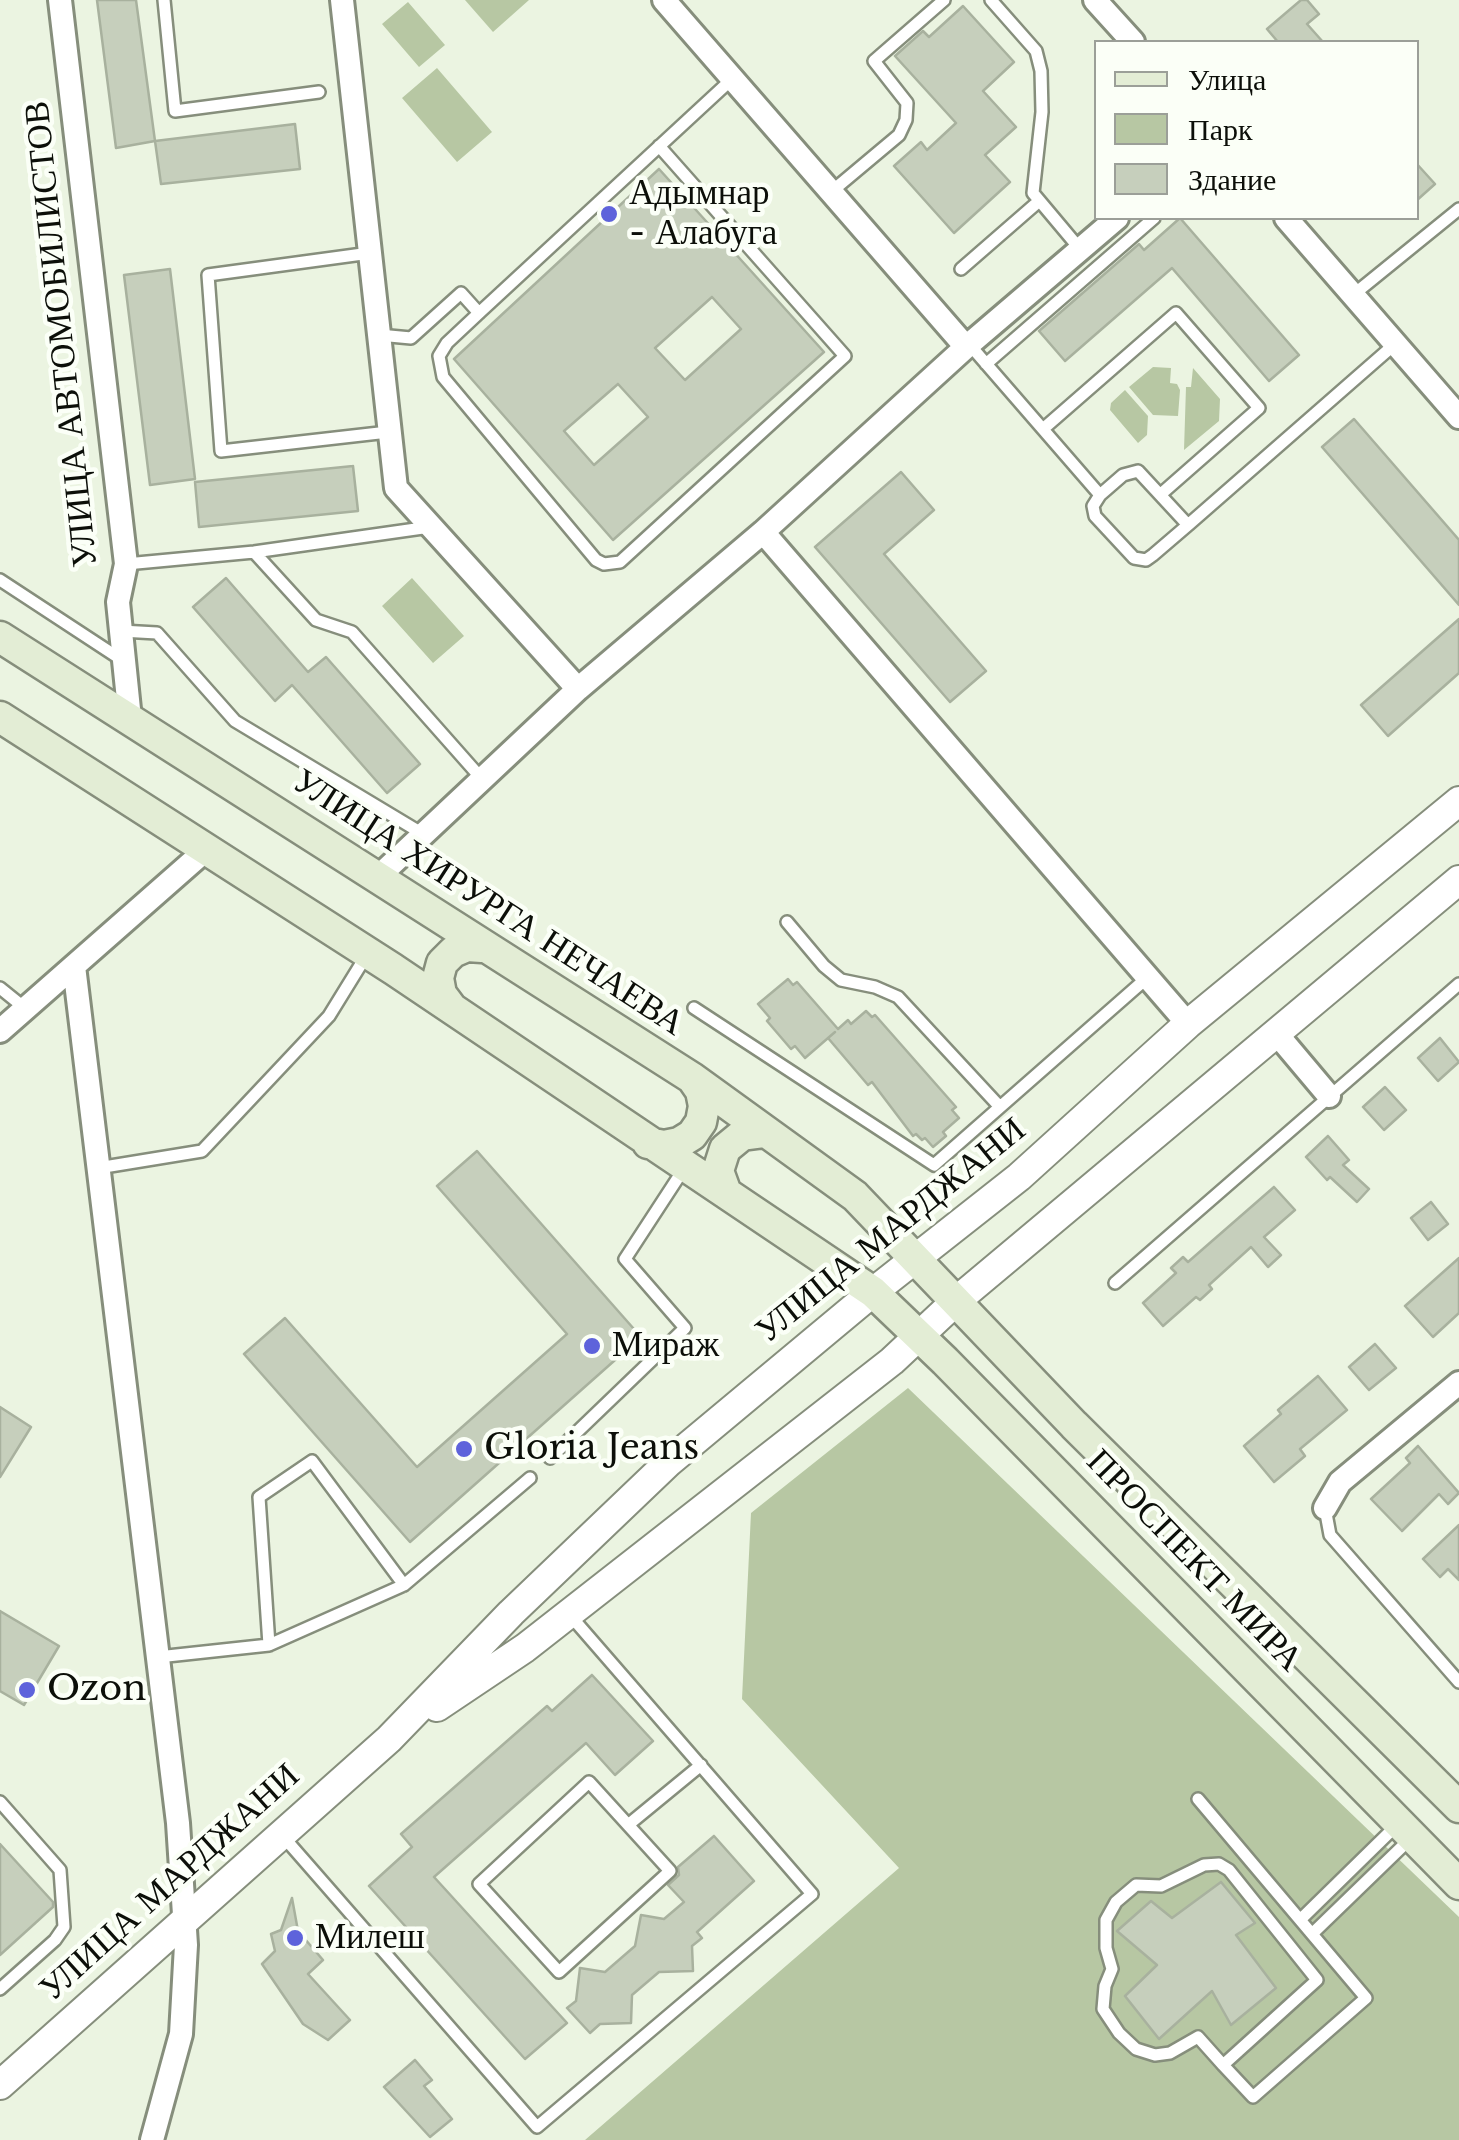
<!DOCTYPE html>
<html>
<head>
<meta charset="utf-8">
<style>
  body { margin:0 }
  #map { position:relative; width:1459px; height:2140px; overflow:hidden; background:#ebf4e1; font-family:"Libre Baskerville",serif }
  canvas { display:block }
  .legend { position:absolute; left:1094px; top:40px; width:325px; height:180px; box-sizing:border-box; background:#fbfff7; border:2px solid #9b9f98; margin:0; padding:12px 18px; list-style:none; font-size:30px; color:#0c0f09 }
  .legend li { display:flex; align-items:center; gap:20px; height:50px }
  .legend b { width:50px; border:2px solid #9b9f98 }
</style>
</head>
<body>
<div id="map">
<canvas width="1459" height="2140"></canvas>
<ul class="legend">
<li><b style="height:12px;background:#e3edd5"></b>Улица</li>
<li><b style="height:28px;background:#b7c7a3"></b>Парк</li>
<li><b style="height:28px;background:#c6cfbc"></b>Здание</li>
</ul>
</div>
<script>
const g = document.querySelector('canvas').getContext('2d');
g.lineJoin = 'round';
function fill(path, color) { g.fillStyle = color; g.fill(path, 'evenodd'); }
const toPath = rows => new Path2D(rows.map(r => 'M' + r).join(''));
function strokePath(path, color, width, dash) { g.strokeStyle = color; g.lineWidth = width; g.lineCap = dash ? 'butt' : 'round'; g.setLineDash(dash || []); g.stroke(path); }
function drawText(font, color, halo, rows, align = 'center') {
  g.font = font + ' "Libre Baskerville",serif'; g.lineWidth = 9; g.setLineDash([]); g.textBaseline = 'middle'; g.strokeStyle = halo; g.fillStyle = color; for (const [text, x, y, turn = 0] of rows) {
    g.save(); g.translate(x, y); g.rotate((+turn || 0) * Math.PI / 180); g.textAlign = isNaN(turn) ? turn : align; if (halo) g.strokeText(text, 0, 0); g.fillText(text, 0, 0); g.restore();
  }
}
fill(toPath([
  [465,0,529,0,493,32],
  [408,2,445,45,419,67,382,24],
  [437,68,492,132,457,162,402,98],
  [1153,367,1171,368,1170,383,1177,384,1180,390,1178,416,1153,415,1129,387],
  [1193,368,1220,399,1219,421,1184,450,1186,387,1191,387],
  [1125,390,1148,416,1147,435,1138,443,1110,410,1111,403],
  [412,578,464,636,433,663,382,606],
  [908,1388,1459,1917,1459,2140,585,2140,899,1868,742,1699,751,1513]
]), '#b7c7a3');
const building = toPath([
  [97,0,136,0,155,141,116,148,97,0],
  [1301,0,1307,0,1319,14,1307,24,1323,42,1278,42,1267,29,1301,0],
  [963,6,1014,62,983,91,1016,127,985,155,1010,182,954,233,894,166,921,142,927,150,956,123,895,56,923,31,929,37,963,6],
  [295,124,300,169,161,184,155,141,295,124],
  [1416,163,1435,184,1416,201,1416,163],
  [659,169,824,352,613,540,454,359,659,169],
  [712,297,741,329,685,380,655,348,712,297],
  [618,384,648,417,594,465,564,431,618,384],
  [1180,218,1299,355,1269,381,1172,268,1065,361,1039,331,1139,244,1144,250,1180,218],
  [170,269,195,479,150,485,124,275,170,269],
  [1354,419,1459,540,1459,605,1322,447,1354,419],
  [353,466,358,511,199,527,195,482,353,466],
  [901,472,934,510,884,554,986,671,950,702,815,547,901,472],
  [226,578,308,672,326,657,420,764,387,793,292,685,275,701,193,607,226,578],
  [1459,619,1459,673,1388,736,1361,705,1459,619],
  [788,979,793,985,797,982,838,1029,848,1020,851,1024,866,1011,872,1017,875,1015,956,1107,952,1110,959,1118,943,1132,946,1136,933,1147,925,1138,922,1140,916,1134,913,1136,872,1082,868,1085,828,1038,835,1032,805,1058,795,1046,791,1049,767,1021,770,1018,758,1004,788,979],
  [1440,1038,1459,1062,1438,1081,1418,1058,1440,1038],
  [1385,1087,1406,1110,1384,1130,1363,1107,1385,1087],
  [1328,1136,1349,1160,1343,1165,1369,1189,1357,1202,1330,1177,1327,1180,1306,1157,1328,1136],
  [477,1151,641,1337,410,1542,244,1354,285,1318,417,1467,567,1334,437,1186,477,1151],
  [1274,1187,1295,1210,1264,1237,1281,1255,1268,1267,1251,1247,1209,1285,1212,1289,1200,1300,1196,1297,1163,1326,1143,1303,1176,1273,1171,1268,1183,1257,1188,1262,1274,1187],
  [1431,1202,1448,1224,1428,1240,1411,1218,1431,1202],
  [1459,1258,1459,1313,1433,1337,1405,1306,1459,1258],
  [1375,1344,1396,1368,1369,1390,1349,1367,1375,1344],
  [1318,1376,1347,1410,1300,1449,1305,1456,1274,1482,1244,1446,1281,1414,1278,1410,1318,1376],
  [0,1407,31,1427,0,1477,0,1407],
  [1418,1446,1459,1493,1448,1504,1439,1494,1402,1531,1371,1499,1410,1463,1406,1458,1418,1446],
  [1459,1525,1459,1580,1448,1569,1440,1577,1423,1559,1459,1525],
  [0,1611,59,1646,24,1705,0,1691,0,1611],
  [592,1675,653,1741,615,1775,586,1743,434,1877,567,2023,525,2059,369,1886,412,1847,401,1834,547,1706,552,1711,592,1675],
  [714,1836,754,1881,697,1932,702,1938,692,1946,693,1971,659,1972,632,1995,631,2023,600,2024,590,2033,567,2008,576,2001,580,1968,605,1972,635,1946,641,1915,664,1919,684,1902,668,1885,679,1875,678,1867,714,1836],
  [0,1844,53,1902,53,1907,0,1955,0,1844],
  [1221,1882,1255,1923,1236,1935,1276,1988,1231,2025,1212,1991,1159,2039,1125,1996,1157,1965,1117,1931,1151,1901,1172,1918,1221,1882],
  [292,1898,298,1931,323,1960,308,1974,350,2020,328,2040,303,2024,262,1964,275,1951,271,1934,281,1930,292,1898],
  [415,2060,432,2080,424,2086,452,2119,430,2137,384,2087,415,2060]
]);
fill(building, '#c6cfbc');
strokePath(building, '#a8b19e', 2.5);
const service = toPath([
  [164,0,175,111,319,92],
  [991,0,1036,51,1041,71,1042,112,1033,193,1080,249],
  [659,146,845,356,620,562,604,564,596,560,443,377,439,356,447,343,479,313,732,79],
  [831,192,899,135,906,120,907,103,874,61,944,0],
  [370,253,208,275,221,451,388,432],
  [961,269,1038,202],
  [1353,295,1459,209],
  [379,335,411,338,461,293,479,313],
  [969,344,1100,495,1123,475,1138,471,1188,525,1153,555,1146,560,1134,558,1095,516,1093,506,1100,495],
  [986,364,1154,218],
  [1043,429,1176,313,1259,408,1161,494],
  [1188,525,1395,344],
  [254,552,316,620,352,632,482,779],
  [126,564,254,552,430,527],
  [0,580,122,660],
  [121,631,157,633,235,721,423,834],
  [787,922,824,966,841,980,875,987,898,997,1000,1107],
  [0,988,26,1009],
  [694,1008,934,1165,1148,977],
  [98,1168,202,1151,329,1016,366,956],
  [1115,1283,1459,984],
  [550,1458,685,1328,625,1259,685,1167],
  [1325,1508,1330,1535,1459,1682],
  [269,1645,404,1585],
  [158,1657,269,1645,259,1497,312,1461,404,1585,530,1478],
  [589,1782,670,1871,559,1972,479,1884,589,1782],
  [1198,1799,1366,1998,1253,2097,1223,2065,1198,2037,1170,2053,1155,2055,1136,2049,1119,2033,1103,2009,1105,1986,1112,1969,1106,1948,1106,1920,1116,1902,1136,1885,1161,1886,1204,1865,1219,1864,1229,1870,1317,1980,1223,2065],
  [0,1802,60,1870,64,1927,55,1940,0,1989],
  [628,1825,701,1765],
  [281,1834,537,2127,812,1894,569,1614],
  [1301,1919,1398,1824],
  [1313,1933,1410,1839]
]);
const minor = toPath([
  [60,0,126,564,118,602,130,719],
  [342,0,396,488,578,689],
  [664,0,966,347],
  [1095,0,1133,42],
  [1286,218,1459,417],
  [763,532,1188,1024],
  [378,877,578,689,763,532,966,347,1117,218],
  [74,966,178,1823,186,1945,181,2034,152,2140],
  [0,1031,208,848],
  [1276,1033,1329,1096],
  [1325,1508,1340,1482,1459,1383]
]);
const tertiary = toPath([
  [437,1707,525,1648,892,1361,955,1302,1459,880],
  [0,2085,389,1739,511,1613,669,1462,873,1292,1019,1177,1188,1024,1459,801]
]);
const secondary = toPath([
  [0,637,692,1078,855,1196,1074,1425,1459,1807],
  [0,717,393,969,873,1292,945,1361,1459,1884],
  [450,1006,441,994,438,978,442,963,453,952,467,946,482,947],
  [648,1143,664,1146,679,1143,692,1135,701,1122,704,1106,701,1091,692,1078],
  [726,1193,718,1171,725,1149,742,1135,765,1132]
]);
strokePath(service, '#868e7c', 16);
strokePath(minor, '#868e7c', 28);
strokePath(tertiary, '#868e7c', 32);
strokePath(secondary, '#868e7c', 35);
strokePath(service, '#fff', 11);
strokePath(minor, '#fff', 22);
strokePath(tertiary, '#fff', 28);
strokePath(secondary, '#e3edd5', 30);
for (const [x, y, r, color] of [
  [609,214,10,"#5e63db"],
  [592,1346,10,"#5e63db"],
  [464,1449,10,"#5e63db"],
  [27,1690,10,"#5e63db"],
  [295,1938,10,"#5e63db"]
]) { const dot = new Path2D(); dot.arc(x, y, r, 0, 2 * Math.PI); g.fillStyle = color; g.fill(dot); strokePath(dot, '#fbfff7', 4); }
drawText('35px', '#0c0f09', '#fbfff7', [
  ["Адымнар",629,194],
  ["- Алабуга",629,234],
  ["Мираж",612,1346],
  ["Gloria Jeans",484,1449],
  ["Ozon",47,1690],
  ["Милеш",315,1938]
], 'left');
drawText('35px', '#0c0f09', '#fbfff7', [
  ["УЛИЦА АВТОМОБИЛИСТОВ",62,334,-96],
  ["УЛИЦА ХИРУРГА НЕЧАЕВА",488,903,33],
  ["УЛИЦА МАРДЖАНИ",891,1231,-39],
  ["ПРОСПЕКТ МИРА",1194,1561,46],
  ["УЛИЦА МАРДЖАНИ",170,1883,-42]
]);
</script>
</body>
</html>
